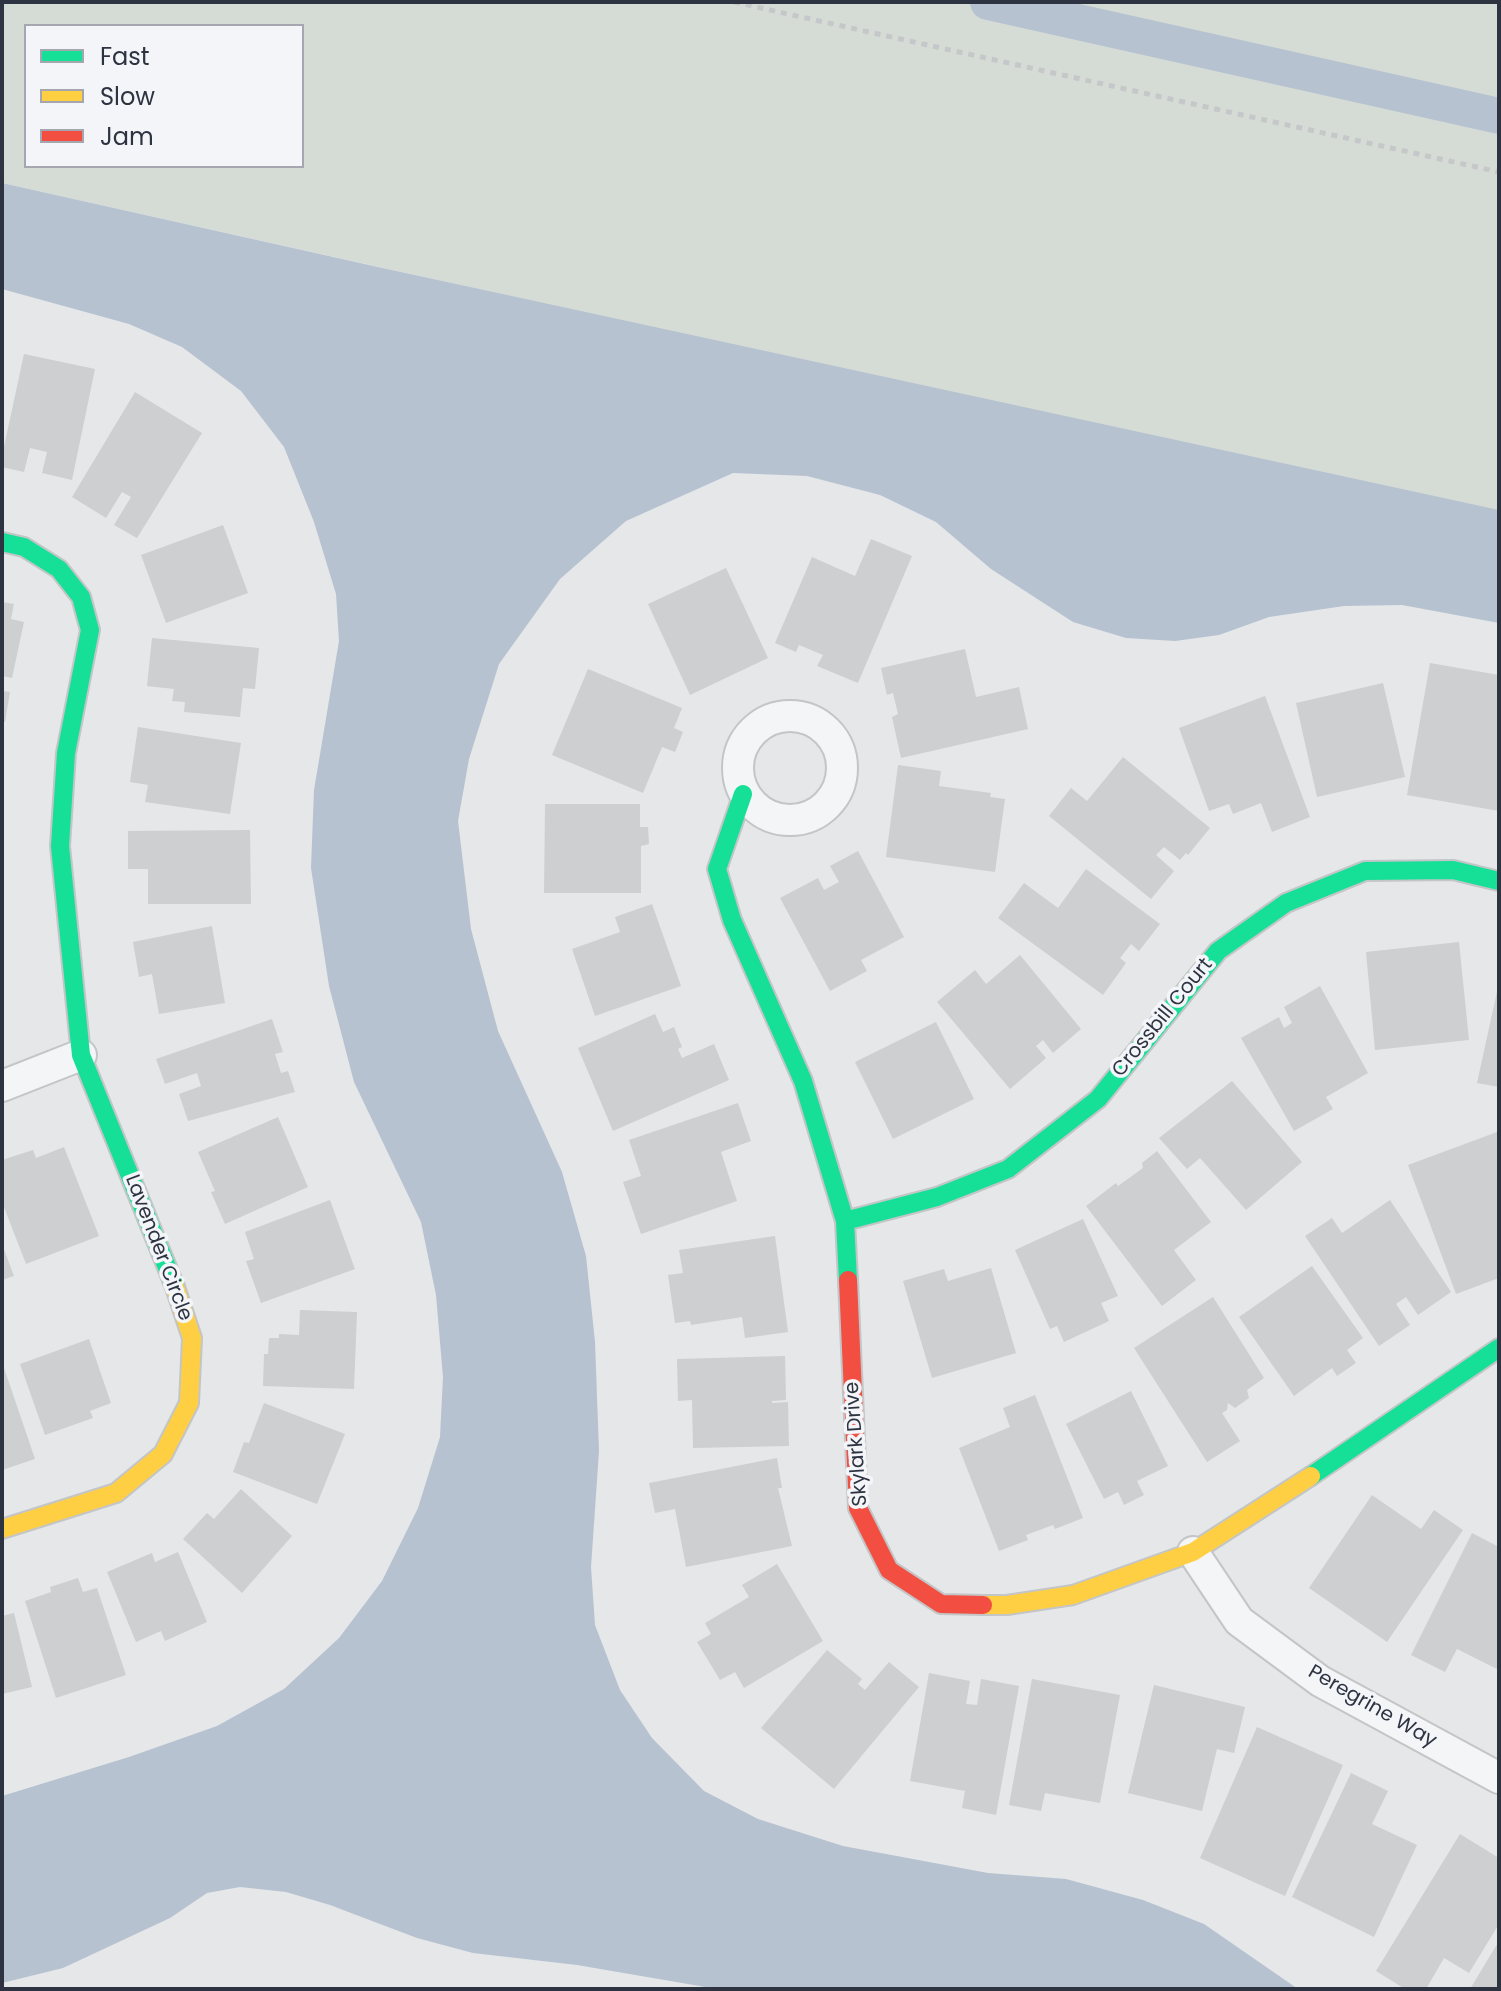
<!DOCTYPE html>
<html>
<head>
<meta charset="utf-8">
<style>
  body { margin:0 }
  #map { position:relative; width:1501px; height:1991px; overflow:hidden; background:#e5e7e9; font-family:Poppins,sans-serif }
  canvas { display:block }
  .frame { position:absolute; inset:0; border:4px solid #2d3341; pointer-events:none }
  .legend { position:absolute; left:24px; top:24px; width:280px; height:144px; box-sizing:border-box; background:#f3f5f8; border:2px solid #a4a7af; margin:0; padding:10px 14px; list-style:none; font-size:24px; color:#2d3341 }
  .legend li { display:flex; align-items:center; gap:16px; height:40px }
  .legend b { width:40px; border:2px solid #a4a7af }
</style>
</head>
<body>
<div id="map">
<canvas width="1501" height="1991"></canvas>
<div class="frame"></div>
<ul class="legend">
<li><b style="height:10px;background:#16e098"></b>Fast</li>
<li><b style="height:10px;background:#ffcf43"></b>Slow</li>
<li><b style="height:10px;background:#f24e42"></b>Jam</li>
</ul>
</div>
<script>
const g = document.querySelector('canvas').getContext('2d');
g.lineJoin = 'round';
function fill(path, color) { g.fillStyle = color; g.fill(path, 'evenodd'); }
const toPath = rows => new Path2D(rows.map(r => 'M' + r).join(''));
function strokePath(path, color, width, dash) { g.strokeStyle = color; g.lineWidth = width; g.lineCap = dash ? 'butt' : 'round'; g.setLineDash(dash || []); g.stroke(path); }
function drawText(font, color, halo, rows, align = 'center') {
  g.font = font + ' Poppins,sans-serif'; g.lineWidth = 7; g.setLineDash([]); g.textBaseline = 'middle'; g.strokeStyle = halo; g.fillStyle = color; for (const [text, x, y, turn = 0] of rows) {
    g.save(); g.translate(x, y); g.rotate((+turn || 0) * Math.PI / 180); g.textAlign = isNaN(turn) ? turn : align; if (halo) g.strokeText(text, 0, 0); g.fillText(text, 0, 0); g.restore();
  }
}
fill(toPath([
  [2,2,1499,2,1499,516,2,183],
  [26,26,302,26,302,166,26,166]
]), '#d5dcd6');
fill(toPath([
  [2,183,378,267,1499,510,1499,623,1402,605,1344,606,1269,617,1219,635,1175,641,1126,638,1073,622,991,569,936,522,880,495,807,476,733,473,626,521,560,579,499,664,469,759,458,821,471,929,498,1031,562,1172,586,1256,595,1342,599,1451,591,1567,595,1625,620,1690,652,1738,704,1791,758,1819,843,1846,988,1873,1066,1879,1143,1900,1204,1924,1298,1989,717,1989,577,1965,473,1953,417,1938,330,1905,286,1892,240,1887,207,1893,170,1918,63,1968,2,1983,2,1796,129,1757,217,1726,284,1689,339,1638,382,1581,418,1508,440,1437,443,1377,436,1295,421,1222,354,1082,329,986,311,868,314,790,339,641,336,594,314,522,284,447,241,391,182,347,129,324,2,289]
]), '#b7c2d0');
strokePath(toPath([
  [988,2,1499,116]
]), '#b7c2d0', 36);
fill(toPath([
  [24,354,95,369,72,480,42,473,47,452,30,448,24,472,2,467,2,456],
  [135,392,202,433,137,538,114,525,131,497,122,492,106,518,72,497],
  [223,525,248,593,166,623,141,555],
  [871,539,912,556,858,683,817,666,823,655,799,645,796,652,775,643,812,557,855,576],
  [726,568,768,658,690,695,648,604],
  [2,602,14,604,11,619,24,622,12,678,2,676],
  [152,638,259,648,255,689,243,688,240,717,184,712,185,702,172,701,174,689,147,686],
  [965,649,976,697,1019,687,1028,729,901,758,892,717,898,714,893,693,887,695,881,668],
  [1430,663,1499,675,1499,811,1407,795],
  [588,669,682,708,674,728,683,732,675,752,662,747,643,793,552,755],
  [1383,683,1405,777,1317,797,1296,703],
  [2,691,10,692,5,722,2,721],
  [1265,696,1310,817,1272,832,1261,803,1233,814,1229,804,1209,811,1179,728],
  [138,727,241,743,230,814,145,802,148,785,130,782],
  [1123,757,1210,828,1188,855,1186,853,1180,860,1164,847,1156,855,1174,871,1151,899,1049,816,1071,788,1087,801],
  [898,765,941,771,939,786,991,793,990,797,1005,799,995,872,886,857],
  [545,804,640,804,640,827,648,827,649,844,641,846,641,893,544,893],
  [250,830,251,904,148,904,148,869,128,869,128,831],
  [858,851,904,937,861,960,867,971,830,991,780,898,818,878,824,890,839,882,830,866],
  [1086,869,1160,924,1139,951,1131,944,1120,958,1126,963,1103,995,998,918,1024,883,1058,908],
  [652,904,681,986,595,1016,572,949,620,932,615,917],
  [212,926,225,1003,159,1014,152,974,139,977,133,942],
  [1459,942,1469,1040,1375,1050,1366,952],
  [1020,955,1081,1029,1053,1053,1043,1040,1036,1046,1046,1058,1010,1089,937,1002,975,970,986,984],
  [1320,986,1368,1073,1326,1097,1333,1109,1294,1131,1241,1038,1279,1017,1284,1028,1292,1023,1284,1007],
  [1498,987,1499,988,1499,1087,1477,1083],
  [655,1014,663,1032,674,1027,682,1047,678,1049,682,1058,714,1044,729,1080,613,1131,578,1048],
  [272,1019,283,1052,275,1054,281,1073,288,1071,295,1092,188,1121,179,1094,201,1086,197,1073,165,1084,156,1059],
  [936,1022,974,1099,893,1139,855,1062],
  [1232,1081,1302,1162,1246,1210,1200,1158,1187,1169,1159,1138],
  [738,1103,751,1141,721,1152,737,1201,641,1234,623,1182,641,1176,629,1140],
  [278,1117,308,1187,225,1224,211,1192,215,1191,198,1152],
  [1497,1132,1499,1278,1456,1294,1408,1165],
  [64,1147,99,1236,26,1264,2,1202,2,1160,33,1150,36,1158],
  [1157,1151,1211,1222,1174,1250,1196,1280,1162,1306,1086,1206,1116,1183,1118,1186,1143,1168,1142,1163],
  [330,1200,355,1269,261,1303,246,1261,254,1259,245,1232],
  [1390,1200,1451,1292,1418,1315,1406,1297,1396,1304,1410,1325,1379,1346,1305,1236,1332,1218,1342,1233],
  [1083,1219,1118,1296,1101,1303,1109,1321,1064,1342,1057,1326,1050,1329,1015,1250],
  [775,1236,788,1332,745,1338,742,1317,691,1325,690,1321,675,1323,668,1275,683,1273,679,1250],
  [2,1244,14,1276,2,1280],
  [1312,1266,1363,1338,1347,1350,1356,1363,1337,1376,1332,1368,1294,1396,1239,1317],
  [991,1268,1016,1353,932,1378,903,1281,944,1269,948,1281],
  [1213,1297,1264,1378,1247,1390,1249,1398,1235,1408,1228,1403,1227,1410,1222,1413,1240,1441,1207,1462,1134,1348],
  [300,1310,357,1312,354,1389,263,1386,264,1354,268,1354,269,1338,279,1338,279,1334,299,1335],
  [89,1339,111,1403,90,1411,93,1418,45,1435,20,1364],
  [785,1356,786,1400,772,1401,772,1403,788,1402,789,1446,693,1448,692,1400,678,1401,677,1359],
  [2,1362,35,1459,2,1470],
  [1131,1391,1168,1466,1137,1481,1144,1495,1124,1505,1118,1492,1104,1499,1066,1424],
  [1035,1395,1083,1518,1055,1529,1053,1525,1026,1535,1028,1540,999,1551,959,1448,1010,1427,1003,1408],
  [264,1403,345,1434,317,1504,233,1472,244,1442,249,1443],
  [777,1458,782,1488,778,1488,792,1546,686,1567,675,1509,655,1513,649,1483],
  [241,1489,292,1536,242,1593,183,1539,207,1513,214,1519],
  [1372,1495,1421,1529,1434,1510,1463,1530,1387,1642,1309,1588],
  [1472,1533,1499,1547,1499,1670,1457,1649,1445,1672,1411,1655],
  [178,1552,207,1622,165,1641,161,1631,136,1642,107,1572,152,1553,155,1562],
  [777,1564,823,1641,744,1688,735,1672,720,1680,697,1642,711,1634,705,1623,749,1597,742,1585],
  [78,1578,83,1592,97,1588,126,1675,56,1698,25,1601,51,1592,50,1587],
  [14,1613,32,1687,2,1694,2,1616],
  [827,1650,862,1679,858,1684,865,1690,889,1662,919,1687,834,1789,761,1728],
  [929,1673,970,1681,966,1704,977,1705,981,1679,1019,1686,996,1815,962,1808,965,1791,910,1781],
  [1032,1679,1120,1695,1100,1803,1045,1793,1041,1811,1009,1805],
  [1154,1685,1245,1707,1234,1753,1217,1749,1202,1811,1128,1793],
  [1257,1727,1343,1765,1285,1896,1200,1858],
  [1351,1773,1388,1791,1372,1824,1417,1845,1374,1937,1292,1897],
  [1460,1834,1499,1858,1499,1924,1469,1973,1444,1958,1426,1989,1405,1989,1376,1971],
  [1499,1941,1499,1989,1470,1989]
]), '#cdcfd1');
const street = toPath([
  '738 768a52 52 0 1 1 104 0a52 52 0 1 1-104 0Z',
  [2,1086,81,1055],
  [1193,1552,1239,1621,1320,1681,1499,1778]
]);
const fast = toPath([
  [2,542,24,547,59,569,81,597,90,630,66,753,60,846,81,1055,175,1287],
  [743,794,717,869,732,920,803,1081,845,1221,848,1280],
  [845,1221,937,1197,1008,1169,1098,1099,1218,951,1286,903,1365,871,1453,870,1499,881],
  [1311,1476,1499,1348]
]);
const slow = toPath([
  [2,1529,116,1493,163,1454,189,1403,192,1338,175,1287],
  [983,1605,1007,1605,1073,1595,1193,1552,1311,1476]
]);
const jam = toPath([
  [848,1280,858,1508,889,1570,941,1604,983,1605]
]);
strokePath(street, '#c3c5c7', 34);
strokePath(fast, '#c3c5c7', 22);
strokePath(slow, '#c3c5c7', 22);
strokePath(jam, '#c3c5c7', 22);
strokePath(toPath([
  [734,2,1499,172]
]), '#c5c7c9', 5, [6, 6]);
strokePath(street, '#f4f5f6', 30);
strokePath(fast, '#16e098', 18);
strokePath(slow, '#ffcf43', 18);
strokePath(jam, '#f24e42', 18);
drawText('20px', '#2d3341', '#f3f5f8', [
  ["Crossbill Court",1163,1018,-51],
  ["Lavender Circle",158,1248,69],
  ["Skylark Drive",857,1444,-94],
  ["Peregrine Way",1372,1707,30]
]);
</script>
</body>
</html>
